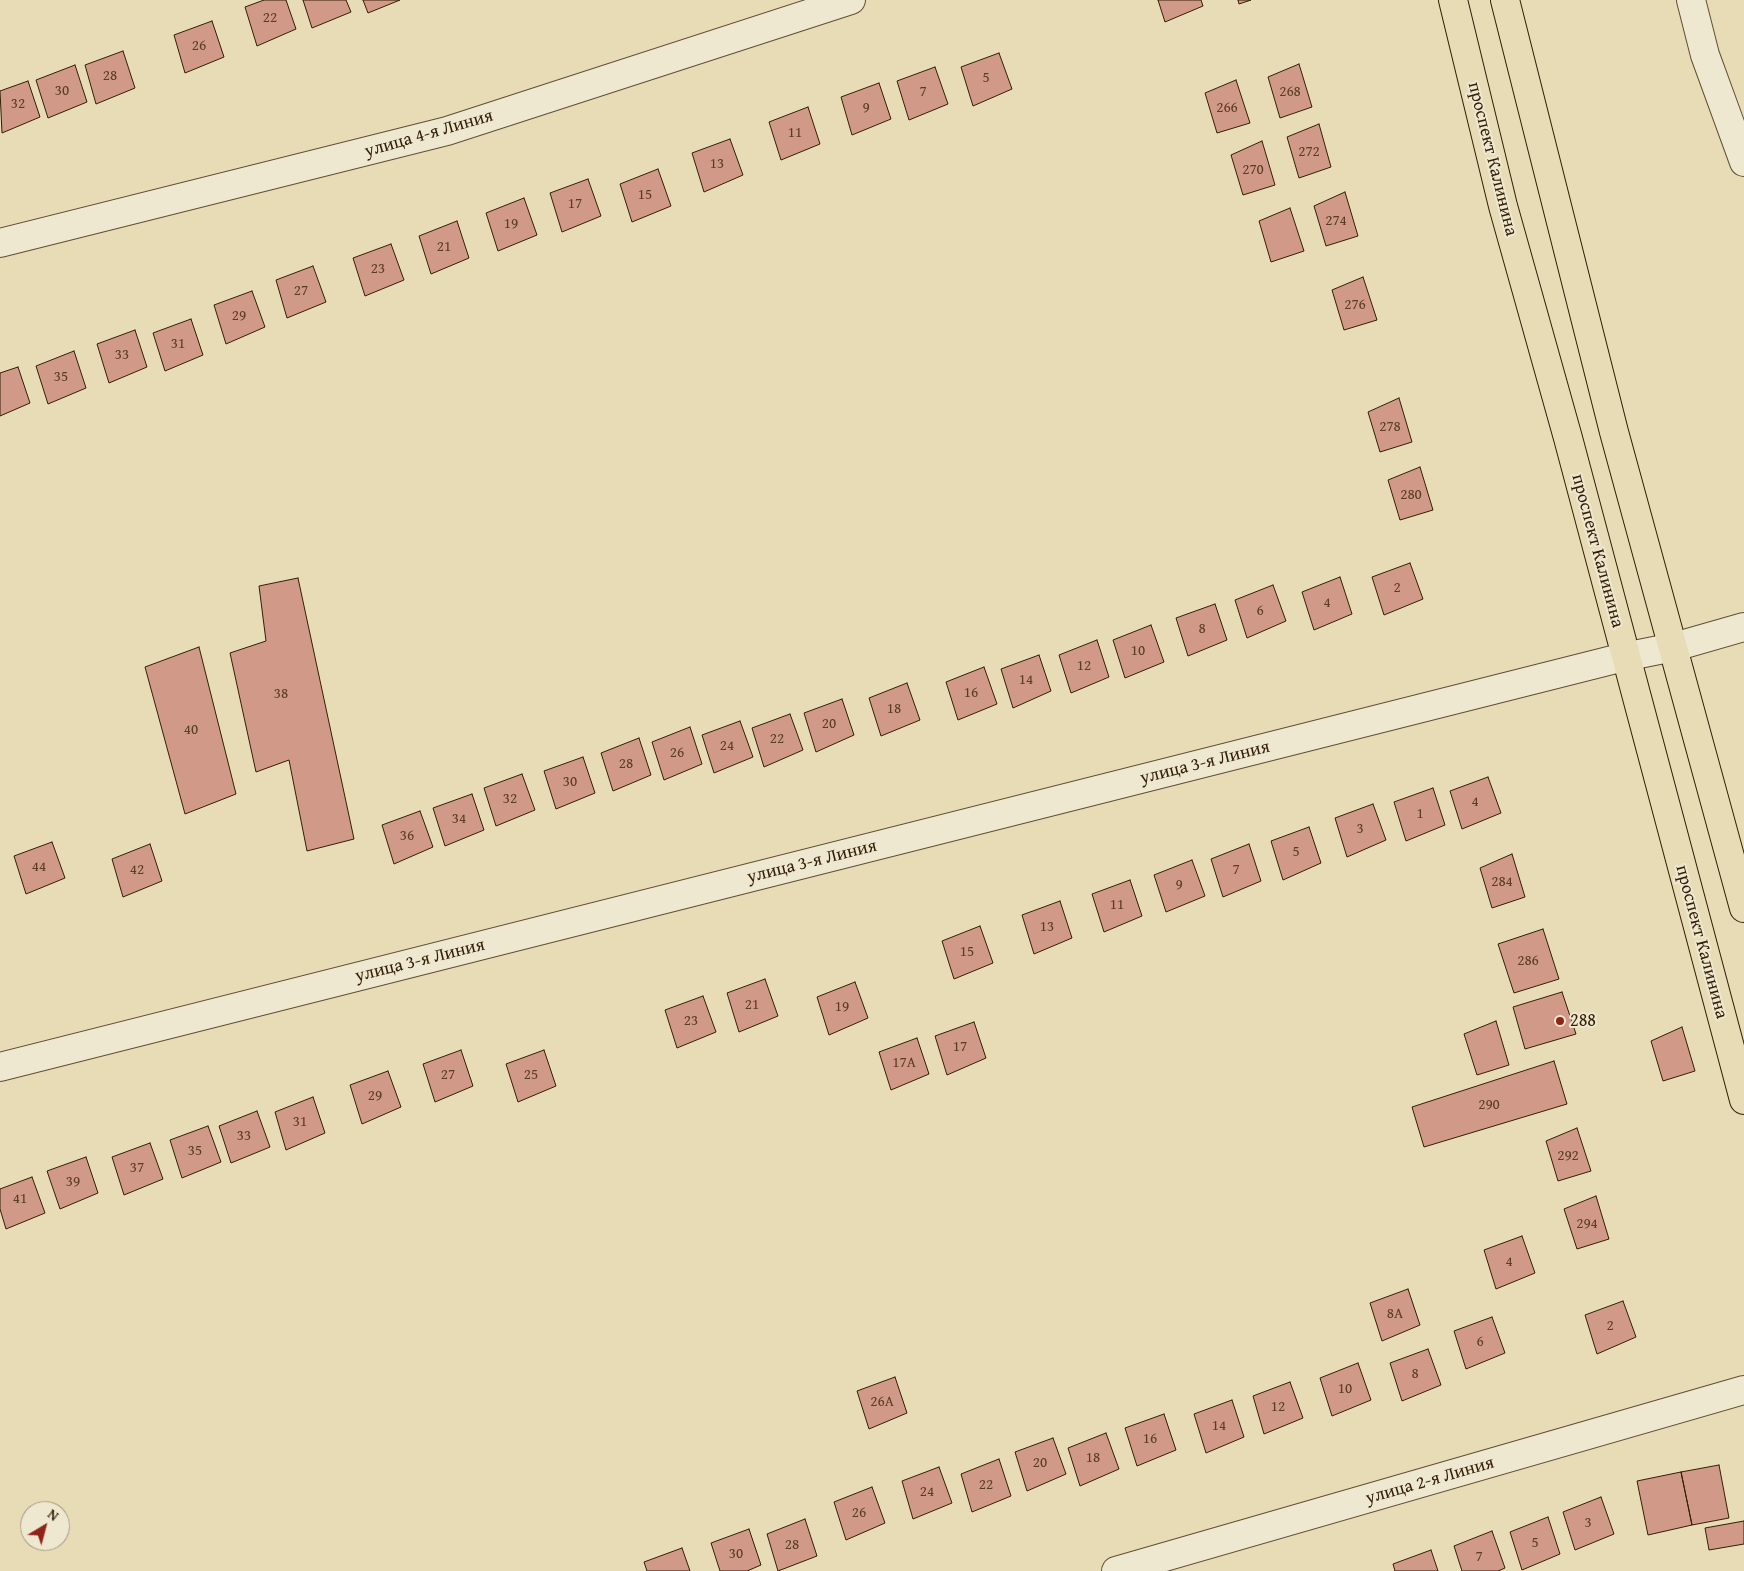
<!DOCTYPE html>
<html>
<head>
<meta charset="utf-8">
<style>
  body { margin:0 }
  #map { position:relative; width:1744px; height:1571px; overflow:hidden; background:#e7dcb6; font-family:"Gentium Book Plus",serif }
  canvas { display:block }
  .north { position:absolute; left:20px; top:1501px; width:50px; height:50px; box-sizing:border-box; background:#efe8d0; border:1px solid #a4977f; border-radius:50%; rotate:37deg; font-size:14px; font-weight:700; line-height:20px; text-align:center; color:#331e06 }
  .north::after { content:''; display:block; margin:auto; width:18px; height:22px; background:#8f2418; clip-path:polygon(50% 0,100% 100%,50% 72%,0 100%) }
</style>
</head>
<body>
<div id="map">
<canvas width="1744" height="1571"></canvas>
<div class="north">N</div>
</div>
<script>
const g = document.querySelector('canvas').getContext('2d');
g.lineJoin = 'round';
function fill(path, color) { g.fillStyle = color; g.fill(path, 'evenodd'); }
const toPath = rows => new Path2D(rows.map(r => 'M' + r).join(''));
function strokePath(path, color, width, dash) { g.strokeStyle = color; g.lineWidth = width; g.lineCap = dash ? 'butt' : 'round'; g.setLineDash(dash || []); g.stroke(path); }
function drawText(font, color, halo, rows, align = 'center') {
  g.font = font + ' "Gentium Book Plus",serif'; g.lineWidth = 4; g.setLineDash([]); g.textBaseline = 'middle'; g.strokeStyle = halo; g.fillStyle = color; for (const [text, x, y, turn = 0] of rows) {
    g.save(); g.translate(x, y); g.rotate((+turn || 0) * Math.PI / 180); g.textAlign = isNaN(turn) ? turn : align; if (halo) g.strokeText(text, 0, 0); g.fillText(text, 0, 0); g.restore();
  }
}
const building = toPath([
  [264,0,286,0,296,29,257,46,245,7,264,0],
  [303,0,346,0,351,12,312,28,303,0],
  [363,0,400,0,368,13,363,0],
  [1158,0,1201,0,1203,6,1165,22,1158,0],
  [1238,0,1251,0,1239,4,1238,0],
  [212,21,224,57,185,73,174,35,212,21],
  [123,51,135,88,96,104,85,65,123,51],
  [999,53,1012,89,973,106,961,67,999,53],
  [1299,64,1312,107,1280,118,1268,77,1299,64],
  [75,65,87,102,48,118,36,80,75,65],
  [935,67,948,104,909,120,897,81,935,67],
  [1236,80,1250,123,1217,133,1205,93,1236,80],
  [28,81,40,117,2,133,0,91,28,81],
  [879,83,891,119,852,135,841,97,879,83],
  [808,107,820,144,781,160,769,122,808,107],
  [1319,124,1331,167,1299,178,1287,137,1319,124],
  [730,139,743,175,704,192,692,153,730,139],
  [1262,141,1275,185,1243,195,1231,155,1262,141],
  [658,169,671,206,632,222,620,184,658,169],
  [588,179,601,216,562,232,550,193,588,179],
  [1345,192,1358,236,1326,246,1314,206,1345,192],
  [524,198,537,235,498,251,486,213,524,198],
  [1290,208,1304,251,1271,262,1259,221,1290,208],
  [457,221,469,258,431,274,419,236,457,221],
  [391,244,404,280,365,296,353,258,391,244],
  [313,266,326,302,287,318,276,280,313,266],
  [1363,277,1377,320,1344,330,1332,290,1363,277],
  [252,291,265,327,226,344,214,305,252,291],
  [191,319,203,355,165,371,153,333,191,319],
  [135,330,147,367,109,383,97,344,135,330],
  [74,351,86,388,48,404,36,366,74,351],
  [18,367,30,403,0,416,0,373,18,367],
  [1399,398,1412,442,1380,452,1368,412,1399,398],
  [1420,467,1433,510,1400,520,1388,480,1420,467],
  [1410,563,1423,599,1384,615,1372,577,1410,563],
  [1340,577,1352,614,1314,630,1302,592,1340,577],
  [298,578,354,839,307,851,289,760,256,772,230,653,266,641,259,586,298,578],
  [1273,585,1286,621,1247,638,1235,600,1273,585],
  [1215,604,1227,640,1188,656,1176,618,1215,604],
  [1151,625,1164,662,1125,678,1113,640,1151,625],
  [1097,640,1109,677,1071,693,1059,655,1097,640],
  [199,647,236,794,185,814,145,667,199,647],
  [1039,655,1051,691,1013,708,1001,669,1039,655],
  [984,667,997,704,958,720,946,682,984,667],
  [907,683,920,720,881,736,869,698,907,683],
  [842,699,854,735,816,752,804,713,842,699],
  [790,714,803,750,764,767,752,728,790,714],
  [740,721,753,757,714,773,702,735,740,721],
  [690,727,702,764,664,780,652,742,690,727],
  [639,738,651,775,613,791,601,753,639,738],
  [583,757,595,793,556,809,544,771,583,757],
  [522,774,535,810,496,826,484,788,522,774],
  [1488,777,1501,813,1462,829,1450,791,1488,777],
  [1433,788,1445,825,1406,841,1394,802,1433,788],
  [472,794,484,830,445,846,433,808,472,794],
  [1373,804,1386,840,1347,857,1335,818,1373,804],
  [420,811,433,847,394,864,382,825,420,811],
  [1309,827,1321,863,1283,880,1271,841,1309,827],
  [52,842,65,878,26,894,14,856,52,842],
  [150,844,162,881,123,897,112,859,150,844],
  [1249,844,1261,881,1223,897,1211,859,1249,844],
  [1512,854,1525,897,1492,908,1480,868,1512,854],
  [1192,860,1205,896,1166,912,1154,875,1192,860],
  [1130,880,1142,916,1104,932,1092,894,1130,880],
  [1060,901,1072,938,1034,954,1022,915,1060,901],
  [980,926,993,963,954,979,942,941,980,926],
  [1543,929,1559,979,1514,993,1498,944,1543,929],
  [765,979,778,1016,739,1032,727,993,765,979],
  [855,982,868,1018,829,1035,817,997,855,982],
  [1562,992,1576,1034,1525,1049,1513,1007,1562,992],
  [703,996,716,1032,677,1048,665,1010,703,996],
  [1496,1021,1509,1065,1477,1075,1464,1034,1496,1021],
  [974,1022,986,1058,947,1075,935,1036,974,1022],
  [1682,1027,1695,1071,1663,1081,1651,1041,1682,1027],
  [917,1038,929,1074,891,1090,879,1052,917,1038],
  [461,1050,473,1086,435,1102,423,1064,461,1050],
  [544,1050,556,1086,518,1102,506,1064,544,1050],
  [1554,1061,1567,1104,1424,1147,1412,1107,1554,1061],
  [388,1071,401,1107,362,1124,350,1085,388,1071],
  [313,1097,325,1133,286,1150,275,1112,313,1097],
  [257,1111,270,1147,231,1163,219,1126,257,1111],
  [208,1126,221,1162,182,1178,170,1140,208,1126],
  [1577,1128,1591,1171,1558,1181,1546,1141,1577,1128],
  [150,1143,163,1179,124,1195,112,1157,150,1143],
  [86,1157,98,1193,60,1209,47,1171,86,1157],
  [32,1177,45,1213,6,1229,0,1209,0,1189,32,1177],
  [1596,1196,1609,1239,1577,1249,1564,1209,1596,1196],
  [1522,1236,1535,1273,1496,1289,1484,1250,1522,1236],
  [1408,1289,1420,1325,1382,1341,1370,1303,1408,1289],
  [1623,1301,1636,1337,1597,1354,1585,1315,1623,1301],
  [1492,1317,1505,1353,1466,1369,1454,1331,1492,1317],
  [1428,1349,1441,1385,1402,1401,1390,1363,1428,1349],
  [1358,1363,1371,1400,1332,1416,1320,1378,1358,1363],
  [895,1377,907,1413,869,1429,857,1391,895,1377],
  [1290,1382,1303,1418,1264,1434,1253,1396,1290,1382],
  [1232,1400,1244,1437,1206,1453,1194,1414,1232,1400],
  [1164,1414,1176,1450,1137,1466,1125,1428,1164,1414],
  [1106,1433,1119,1469,1080,1486,1068,1448,1106,1433],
  [1053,1438,1066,1474,1027,1491,1015,1452,1053,1438],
  [999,1459,1011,1496,972,1512,961,1474,999,1459],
  [1719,1465,1729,1518,1692,1525,1681,1472,1719,1465],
  [939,1467,952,1503,913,1519,902,1481,939,1467],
  [1681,1472,1692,1525,1648,1535,1637,1481,1681,1472],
  [872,1487,885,1523,846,1540,834,1502,872,1487],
  [1601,1497,1614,1534,1575,1550,1563,1512,1601,1497],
  [1548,1517,1560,1554,1522,1570,1510,1532,1548,1517],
  [805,1519,817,1556,778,1571,767,1534,805,1519],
  [1744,1521,1744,1544,1709,1550,1705,1528,1744,1521],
  [749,1529,761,1565,747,1571,720,1571,711,1543,749,1529],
  [1492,1531,1505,1568,1498,1571,1462,1571,1454,1546,1492,1531],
  [682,1548,690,1571,647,1571,644,1562,682,1548],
  [1431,1550,1438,1571,1395,1571,1393,1564,1431,1550]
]);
fill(building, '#d19987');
strokePath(building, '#331e06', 1);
const minor = toPath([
  [1691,0,1705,55,1744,162],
  [0,243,447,131,851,0],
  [0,1067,1624,657]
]);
const tertiary = toPath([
  [1624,657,1674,647,1744,627],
  [1116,1571,1744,1390]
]);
const primary = toPath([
  [1453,0,1503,206,1568,438,1744,1100],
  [1505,0,1614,432,1744,908]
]);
strokePath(minor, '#604e32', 30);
strokePath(tertiary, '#604e32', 30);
strokePath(primary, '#331e06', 30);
strokePath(minor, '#efe8d0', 28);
strokePath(tertiary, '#efe8d0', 28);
strokePath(primary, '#e7dcb6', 28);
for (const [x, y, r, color] of [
  [1560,1021,5,"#8f2418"]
]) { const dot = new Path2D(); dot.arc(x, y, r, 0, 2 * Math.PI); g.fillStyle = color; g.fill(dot); strokePath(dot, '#efe8d0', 2); }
drawText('15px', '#5a3d26', null, [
  ["22",270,18],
  ["26",199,46],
  ["28",110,76],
  ["5",986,78],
  ["30",62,91],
  ["7",923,92],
  ["268",1290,92],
  ["32",18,104],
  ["9",866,108],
  ["266",1227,108],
  ["11",795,133],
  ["272",1309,152],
  ["13",717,164],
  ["270",1253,170],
  ["15",645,195],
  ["17",575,204],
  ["274",1336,221],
  ["19",511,224],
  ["21",444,247],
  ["23",378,269],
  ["27",301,291],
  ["276",1355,305],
  ["29",239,316],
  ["31",178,344],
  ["33",122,355],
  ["35",61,377],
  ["278",1390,427],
  ["280",1411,495],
  ["2",1397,588],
  ["4",1327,603],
  ["6",1260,611],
  ["8",1202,629],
  ["10",1138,651],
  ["12",1084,666],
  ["14",1026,680],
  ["16",971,693],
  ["38",281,694],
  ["18",894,709],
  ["20",829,724],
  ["40",191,730],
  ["22",777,739],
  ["24",727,746],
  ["26",677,753],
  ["28",626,764],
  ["30",570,782],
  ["32",510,799],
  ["4",1475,802],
  ["1",1420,814],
  ["34",459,819],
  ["3",1360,829],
  ["36",407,836],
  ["5",1296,852],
  ["44",39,867],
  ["42",137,870],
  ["7",1236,870],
  ["284",1502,882],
  ["9",1179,885],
  ["11",1117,905],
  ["13",1047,927],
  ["15",967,952],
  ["286",1528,961],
  ["21",752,1005],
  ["19",842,1007],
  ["23",691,1021],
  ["17",960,1047],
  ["17А",904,1063],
  ["27",448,1075],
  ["25",531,1075],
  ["29",375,1096],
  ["290",1489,1105],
  ["31",300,1122],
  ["33",244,1136],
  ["35",195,1151],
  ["292",1568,1156],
  ["37",137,1168],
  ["39",73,1182],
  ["41",20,1199],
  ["294",1587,1224],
  ["4",1509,1262],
  ["8А",1395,1314],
  ["2",1610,1326],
  ["6",1480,1342],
  ["8",1415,1374],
  ["10",1345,1389],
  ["26А",882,1402],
  ["12",1278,1407],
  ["14",1219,1426],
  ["16",1150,1439],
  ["18",1093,1458],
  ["20",1040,1463],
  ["22",986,1485],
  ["24",927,1492],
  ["26",859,1513],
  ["3",1588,1523],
  ["5",1535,1543],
  ["28",792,1545],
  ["30",736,1554],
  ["7",1479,1557]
]);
drawText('18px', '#331e06', '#efe8d0', [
  ["улица 4-я Линия",429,134,-16],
  ["проспект Калинина",1492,159,76],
  ["проспект Калинина",1597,551,75],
  ["улица 3-я Линия",1205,763,-14],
  ["улица 3-я Линия",812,862,-14],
  ["проспект Калинина",1701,942,75],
  ["улица 3-я Линия",420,961,-14],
  ["улица 2-я Линия",1430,1481,-16]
]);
drawText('18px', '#331e06', '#efe8d0', [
  ["288",1570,1021]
], 'left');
</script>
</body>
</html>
